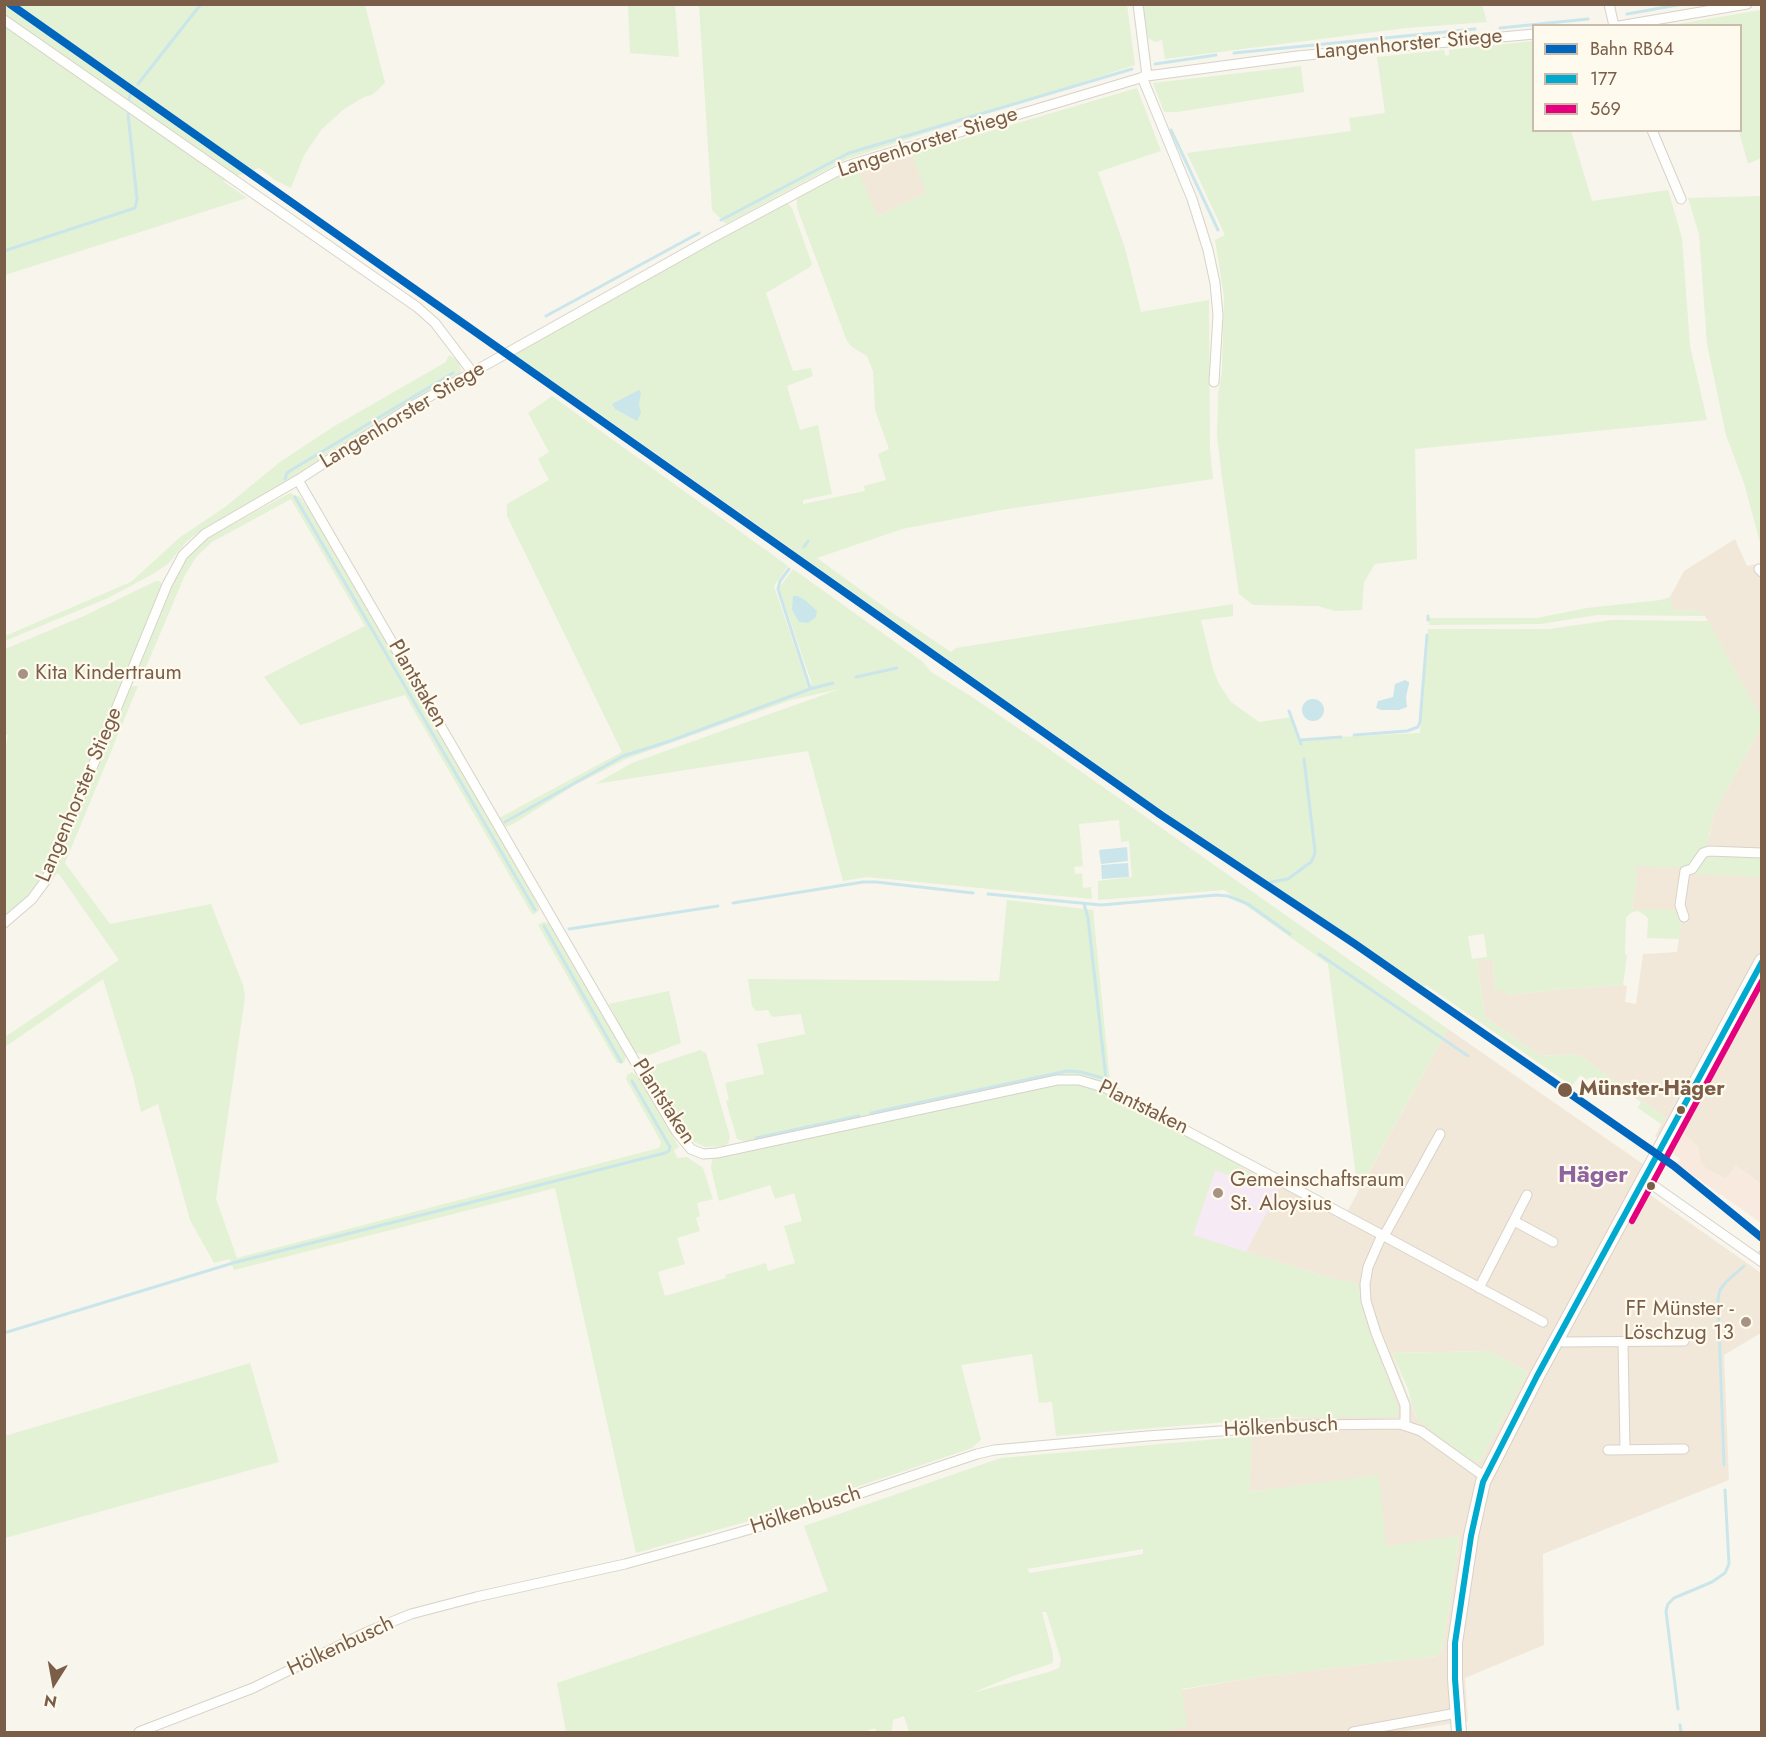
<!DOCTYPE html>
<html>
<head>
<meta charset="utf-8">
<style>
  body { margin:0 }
  #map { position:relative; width:1766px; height:1737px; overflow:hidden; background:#f8f5ec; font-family:Jost,sans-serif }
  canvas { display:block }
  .frame { position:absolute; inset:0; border:6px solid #7a5e48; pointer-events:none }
  .legend { position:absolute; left:1532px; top:24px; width:210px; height:108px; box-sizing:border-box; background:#fffaee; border:2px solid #cabcac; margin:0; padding:8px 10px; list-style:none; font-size:18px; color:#7a5e48 }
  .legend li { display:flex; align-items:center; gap:12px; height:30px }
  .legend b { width:30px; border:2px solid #cabcac }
  .north { position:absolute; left:24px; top:1653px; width:60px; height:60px; -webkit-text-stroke:4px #fffaee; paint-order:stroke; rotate:191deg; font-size:16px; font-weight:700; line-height:24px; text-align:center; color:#7a5e48 }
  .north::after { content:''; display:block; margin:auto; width:21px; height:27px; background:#7a5e48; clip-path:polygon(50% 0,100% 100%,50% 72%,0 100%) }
</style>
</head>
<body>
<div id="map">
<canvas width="1766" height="1737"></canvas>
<div class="frame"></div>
<ul class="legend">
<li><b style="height:8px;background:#0065bd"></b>Bahn RB64</li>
<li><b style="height:8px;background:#00a9ce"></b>177</li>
<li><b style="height:8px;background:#e5007d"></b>569</li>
</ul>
<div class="north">N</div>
</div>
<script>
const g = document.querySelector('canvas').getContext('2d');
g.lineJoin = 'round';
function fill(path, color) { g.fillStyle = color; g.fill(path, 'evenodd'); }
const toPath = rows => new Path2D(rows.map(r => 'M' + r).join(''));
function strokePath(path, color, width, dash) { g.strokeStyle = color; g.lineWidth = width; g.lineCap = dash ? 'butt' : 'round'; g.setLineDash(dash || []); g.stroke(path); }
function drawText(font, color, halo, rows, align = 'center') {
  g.font = font + ' Jost,sans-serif'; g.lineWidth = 4.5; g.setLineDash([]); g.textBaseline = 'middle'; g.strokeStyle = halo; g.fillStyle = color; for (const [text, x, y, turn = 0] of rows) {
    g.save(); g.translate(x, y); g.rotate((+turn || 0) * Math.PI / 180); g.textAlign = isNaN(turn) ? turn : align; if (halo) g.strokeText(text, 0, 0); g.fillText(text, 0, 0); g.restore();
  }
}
fill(toPath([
  [912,154,927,193,878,216,857,171],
  [1735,539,1747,566,1761,563,1761,717,1702,611,1673,610,1670,597,1684,571],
  [1761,727,1761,1184,1736,1166,1726,1179,1706,1169,1700,1161,1698,1147,1678,1132,1670,1146,1655,1136,1665,1117,1577,1054,1540,1056,1485,1017,1477,960,1493,960,1495,990,1507,990,1507,995,1563,989,1623,985,1627,986,1625,1002,1636,1004,1643,954,1677,952,1682,918,1632,910,1637,872,1633,866,1709,837,1714,814],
  [1448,1029,1656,1173,1646,1192,1761,1273,1761,1333,1724,1355,1729,1480,1543,1554,1544,1645,1465,1678,1468,1721,1399,1732,1160,1732,1181,1690,1257,1677,1437,1656,1443,1648,1459,1537,1386,1547,1330,1482,1249,1492,1252,1420,1332,1416,1396,1417,1365,1321,1357,1284,1330,1278,1173,1229,1115,1102,1343,1219],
  [1489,1351,1528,1372,1481,1460,1473,1462,1416,1417,1392,1353]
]), '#f2e8d9');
fill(toPath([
  [1678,1132,1690,1138,1698,1147,1700,1161,1706,1169,1726,1179,1736,1166,1761,1184,1761,1223,1677,1164,1680,1159,1668,1150]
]), '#f9eadf');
fill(toPath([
  [1215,1170,1255,1183,1258,1176,1280,1188,1246,1252,1192,1235]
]), '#f6ebf4');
fill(toPath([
  [5,5,365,5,385,83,372,95,364,97,344,109,322,129,304,155,291,188,275,180,259,168,223,181,247,198,5,275],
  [628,5,675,5,679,57,630,53],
  [699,5,1127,5,1135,65,847,159,726,224,712,210],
  [1143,5,1482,5,1487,22,1406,28,1165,59,1162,40,1155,42,1148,38],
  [1761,10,1761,158,1748,164,1739,131,1740,130,1740,26,1672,25],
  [1533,41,1534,130,1571,131,1592,201,1668,190,1682,238,1690,346,1707,420,1415,449,1417,559,1375,564,1364,582,1362,610,1335,611,1318,606,1253,605,1239,594,1222,478,1217,435,1218,395,1222,371,1224,296,1215,240,1225,235,1187,153,1351,131,1349,118,1385,113,1377,57,1444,50,1446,56,1449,55,1449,50],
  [1301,66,1304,92,1177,112,1164,112,1153,83],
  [1137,88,1161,151,1098,172,1125,248,1141,312,1209,300,1210,450,1213,479,1001,510,902,529,817,558,894,614,951,652,956,648,1233,604,1233,616,1201,620,1213,669,1219,684,1231,702,1259,722,1292,717,1298,739,1420,733,1428,629,1549,629,1612,620,1708,621,1761,717,1761,727,1714,814,1706,848,1702,848,1694,862,1683,868,1633,866,1637,872,1632,910,1678,910,1682,918,1679,939,1647,938,1648,919,1646,916,1638,911,1630,913,1626,918,1625,954,1627,955,1623,985,1563,989,1507,995,1506,990,1495,991,1493,960,1477,961,1485,1017,1540,1056,1577,1054,1665,1117,1661,1124,1638,1108,1641,1102,1625,1091,1619,1097,1611,1092,1615,1085,1605,1078,1600,1084,1590,1077,1587,1080,1580,1075,1572,1086,1426,985,1424,987,1184,826,607,419,512,356,633,286,786,203,788,204,792,208,812,264,810,267,766,293,793,371,811,368,813,376,787,386,800,430,818,425,832,494,803,500,803,504,865,491,864,486,886,480,878,454,889,449,875,410,873,371,867,356,852,347,847,341,797,208,797,197,839,174,856,167,878,216,926,193,912,154],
  [1484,934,1487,957,1472,959,1468,936],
  [1761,196,1762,196,1761,546,1744,483,1726,435,1707,344,1699,234,1688,198],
  [449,355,458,360,461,370,460,375,391,414,283,485,195,535,187,541,168,564,151,575,108,598,5,641,5,636,131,582,179,538,225,507,280,462,333,427,446,362],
  [552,396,788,566,774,586,808,686,812,684,779,588,793,569,923,662,931,672,969,695,1046,747,1448,1029,1358,1191,1328,964,1224,890,1098,900,1098,881,1132,877,1129,841,1121,842,1119,820,1079,824,1083,866,1074,867,1075,874,1082,873,1083,888,1091,887,1092,899,867,877,843,881,808,751,595,784,632,763,840,689,791,700,626,759,575,785,518,821,507,827,503,825,499,818,622,752,507,516,507,504,549,480,538,459,549,452,528,413],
  [290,493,300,497,312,514,498,833,538,905,539,910,535,914,532,914,405,695,300,725,264,677,365,626,291,499,212,542,197,556,185,575,140,681,137,679,135,674,176,574,185,558,200,542],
  [156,581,160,581,163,586,40,885,5,919,4,755,8,735,4,734,5,649,84,616],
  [1670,597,1673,610,1702,611,1705,616,1597,615,1541,624,1429,625,1429,618,1537,618,1587,608,1661,600],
  [132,686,138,686,65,863,110,924,211,904,243,985,245,997,216,1199,237,1258,659,1148,661,1142,626,1079,627,1075,632,1072,639,1078,679,1147,674,1150,677,1158,687,1157,703,1168,713,1199,697,1203,700,1216,696,1218,700,1231,677,1238,685,1264,658,1272,665,1296,726,1278,725,1275,766,1263,768,1271,795,1263,784,1226,802,1221,794,1193,775,1199,770,1185,719,1201,711,1168,712,1160,716,1157,1054,1084,1072,1083,1097,1088,1237,1161,1243,1169,1258,1176,1255,1183,1215,1170,1193,1235,1330,1278,1357,1283,1365,1321,1399,1409,1396,1417,1288,1417,1056,1436,1052,1402,1039,1403,1032,1354,961,1365,981,1440,972,1448,791,1509,636,1553,555,1188,234,1270,230,1259,214,1263,190,1220,158,1104,141,1112,133,1077,103,979,5,1047,5,1037,119,960,59,874,56,874,42,895,5,929,5,927,51,879,128,689],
  [1705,854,1761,856,1761,877,1694,874],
  [1007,900,1093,910,1110,1082,1106,1084,1077,1077,748,1143,737,1139,726,1101,729,1100,725,1083,764,1074,757,1044,805,1034,801,1014,772,1017,768,1010,756,1011,752,1006,748,979,999,981],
  [543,922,550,923,552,926,626,1056,624,1063,617,1063,538,925],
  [669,991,681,1043,649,1055,636,1053,627,1040,609,1004],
  [700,1050,706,1053,730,1137,728,1144,723,1146,705,1147,688,1139,679,1129,647,1073,650,1067],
  [1489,1351,1528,1372,1481,1460,1473,1462,1418,1420,1413,1409,1408,1389,1392,1353],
  [250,1363,279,1462,5,1538,5,1436],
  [1252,1436,1249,1492,1379,1475,1386,1546,1459,1536,1443,1648,1437,1656,1257,1677,1182,1689,1187,1726,1160,1732,909,1732,904,1716,893,1720,892,1732,876,1732,875,1728,864,1732,566,1732,557,1683,828,1591,804,1526,1001,1458],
  [1143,1549,1143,1554,1030,1573,1027,1569],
  [1042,1612,1046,1612,1047,1614,1061,1660,1059,1668,1049,1672,972,1693,1013,1676,1053,1663,1053,1654]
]), '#e3f1d5');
fill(toPath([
  [639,390,641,392,639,404,641,413,637,421,615,409,612,404],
  [793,596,798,596,805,600,817,611,816,617,808,623,799,622,792,610],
  [1405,680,1409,682,1409,684,1406,697,1407,707,1399,710,1381,710,1376,708,1378,701,1393,697,1395,684],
  '1302 710a11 11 0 1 1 22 0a11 11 0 1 1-22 0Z',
  [1127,847,1128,861,1101,864,1099,850],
  [1128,863,1129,877,1102,879,1101,865]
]), '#cbe6eb');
strokePath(toPath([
  [1627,14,1683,4],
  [1500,28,1588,19],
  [1234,53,1475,29],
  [1155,64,1216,55],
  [138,84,201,4],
  [129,100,130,95],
  [1171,130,1218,230],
  [721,220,849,153,1132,69],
  [4,251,135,208,137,199,128,114],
  [546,316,699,233],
  [285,479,287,473,293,469,453,373],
  [295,497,535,910],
  [804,547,808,541],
  [789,569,780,581,778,589,810,688],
  [1428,620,1428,616],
  [856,677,897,668],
  [1289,711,1301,744],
  [1354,735,1407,731,1418,727,1420,722,1427,635],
  [1300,740,1341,737],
  [505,822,623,756,670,741,810,689,833,683],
  [1271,882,1288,879,1311,862,1314,856,1315,851,1304,759],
  [988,894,1101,905,1217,895,1228,896,1248,904,1290,934],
  [733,903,863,882,876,882,973,893],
  [544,926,621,1062],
  [569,929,718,906],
  [1319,954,1468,1056],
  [871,1113,1067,1071,1081,1072,1106,1079,1088,918,1084,904],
  [756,1138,859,1116],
  [1760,1252,1762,1251],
  [4,1333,233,1263,665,1153,669,1151,670,1147,667,1142,632,1081],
  [1724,1465,1718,1299,1720,1290,1726,1282,1744,1266],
  [1678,1709,1666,1611,1668,1604,1674,1598,1712,1582,1725,1573,1729,1564,1725,1490],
  [1680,1725,1681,1732]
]), '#cbe6eb', 3);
const street = toPath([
  [1138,4,1147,76],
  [1609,4,1614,26],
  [4,20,417,307,435,323,473,373],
  [1619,26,1747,4],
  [1142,77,1192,199,1208,250,1215,283,1218,315,1214,382],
  [1652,130,1681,199],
  [298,480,637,1065,676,1131,691,1149,703,1154,717,1153,1057,1080,1079,1080,1106,1088,1382,1235,1368,1267,1365,1284,1366,1301,1376,1333,1405,1405,1405,1425],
  [1759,569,1762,572],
  [1684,917,1680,905,1685,871,1692,869,1703,853,1709,851,1762,853],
  [4,923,32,899,46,880,167,585,183,555,205,534,298,480,409,408,712,238,845,167,856,163,1147,76,1297,56,1534,34],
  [1644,1179,1762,1262],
  [1514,1221,1553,1242],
  [1382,1235,1543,1322],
  [1384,1236,1440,1134],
  [1479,1288,1527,1195],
  [1557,1339,1563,1342,1684,1341],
  [1623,1342,1625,1450],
  [1608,1450,1684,1449],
  [139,1732,253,1688,367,1632,411,1614,476,1597,625,1564,709,1541,775,1522,977,1454,994,1450,1147,1436,1309,1425,1400,1424,1421,1431,1485,1477],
  [1353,1732,1457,1713]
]);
const secondary = toPath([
  [1459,1732,1455,1679,1455,1643,1471,1536,1483,1482,1537,1376,1762,961]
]);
strokePath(street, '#d7d2ca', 11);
strokePath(secondary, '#d8d1c8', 16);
strokePath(street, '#fefefc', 9);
strokePath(secondary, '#fefefc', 14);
strokePath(toPath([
  [1459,1732,1455,1679,1455,1643,1471,1536,1483,1482,1537,1376,1762,962]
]), '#00a9ce', 6);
strokePath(toPath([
  [1632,1221,1762,981]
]), '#e5007d', 6);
strokePath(toPath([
  [10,4,1161,815,1355,944,1674,1166,1762,1238]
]), '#0065bd', 8);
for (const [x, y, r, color] of [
  [23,674,6,"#a69381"],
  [1565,1090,8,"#7a5e48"],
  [1681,1110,5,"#7a5e48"],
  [1651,1186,5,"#7a5e48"],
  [1218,1193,6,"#a69381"],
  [1746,1322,6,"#a69381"]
]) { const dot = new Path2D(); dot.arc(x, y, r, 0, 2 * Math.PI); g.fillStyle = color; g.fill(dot); strokePath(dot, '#fffaee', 2); }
drawText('21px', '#7a5e48', '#fffaee', [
  ["Langenhorster Stiege",1409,45,-5],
  ["Langenhorster Stiege",928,143,-18],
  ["Langenhorster Stiege",403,416,-31],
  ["Plantstaken",417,684,60],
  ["Langenhorster Stiege",80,795,-67],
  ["Plantstaken",663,1102,57],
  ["Plantstaken",1143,1108,26],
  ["Hölkenbusch",1281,1428,-3],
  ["Hölkenbusch",806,1511,-18],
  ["Hölkenbusch",341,1647,-25]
]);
drawText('21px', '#7a5e48', '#fffaee', [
  ["Kita Kindertraum",35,674],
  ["Gemeinschaftsraum",1230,1181],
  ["St. Aloysius",1230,1205],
  ["FF Münster -",1734,1310,"right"],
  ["Löschzug 13",1734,1334,"right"]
], 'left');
drawText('bold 21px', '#7a5e48', '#fffaee', [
  ["Münster-Häger",1579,1090]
], 'left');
drawText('bold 24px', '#8e639e', '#fffaee', [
  ["Häger",1593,1176]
]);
</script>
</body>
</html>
